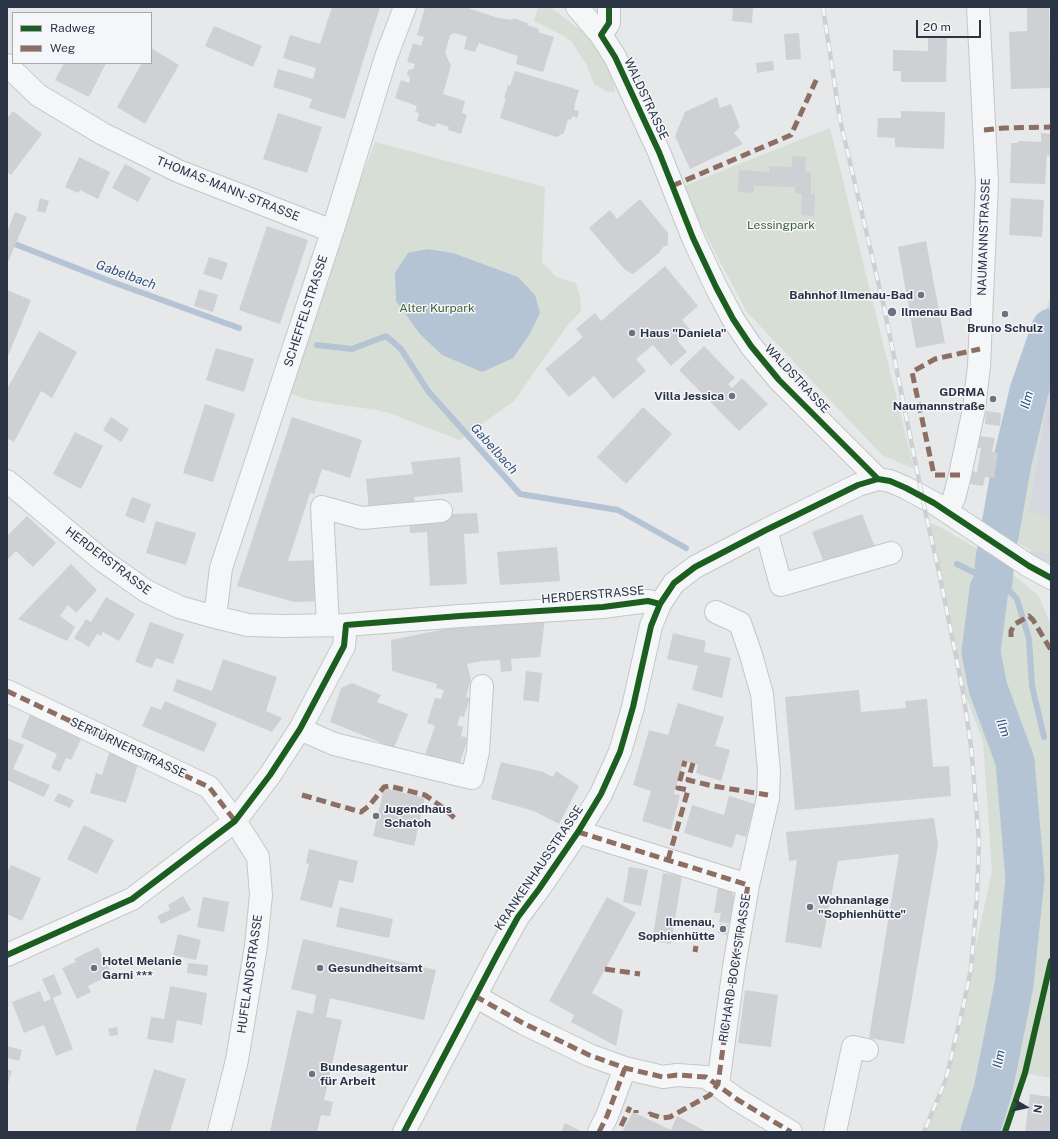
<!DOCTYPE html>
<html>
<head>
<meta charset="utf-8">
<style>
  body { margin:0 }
  #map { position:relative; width:1058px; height:1139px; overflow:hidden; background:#e6e8ea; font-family:"Public Sans",sans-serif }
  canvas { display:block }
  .frame { position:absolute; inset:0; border:8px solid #2b3445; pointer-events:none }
  .legend { position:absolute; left:12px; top:12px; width:140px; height:52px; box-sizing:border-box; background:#f4f6f9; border:1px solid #a4a8b1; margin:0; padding:5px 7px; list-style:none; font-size:12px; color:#2b3445 }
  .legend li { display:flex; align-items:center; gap:8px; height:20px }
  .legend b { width:20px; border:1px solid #a4a8b1 }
  .north { position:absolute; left:1006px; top:1087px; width:40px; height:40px; -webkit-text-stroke:3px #f4f6f9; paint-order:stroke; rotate:99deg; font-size:11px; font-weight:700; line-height:16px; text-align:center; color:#2b3445 }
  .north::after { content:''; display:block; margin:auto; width:14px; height:18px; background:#2b3445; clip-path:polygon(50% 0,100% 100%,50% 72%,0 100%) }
  .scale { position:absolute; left:916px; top:20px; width:65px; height:18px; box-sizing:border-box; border:2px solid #2b3445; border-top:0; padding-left:5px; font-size:12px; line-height:14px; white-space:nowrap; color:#2b3445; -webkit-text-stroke:3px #f4f6f9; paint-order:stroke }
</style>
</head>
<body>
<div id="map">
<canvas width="1058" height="1139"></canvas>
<div class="frame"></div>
<ul class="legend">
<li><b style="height:5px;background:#1b5e20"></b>Radweg</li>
<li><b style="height:5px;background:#8d6e63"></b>Weg</li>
</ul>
<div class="north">N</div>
<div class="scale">20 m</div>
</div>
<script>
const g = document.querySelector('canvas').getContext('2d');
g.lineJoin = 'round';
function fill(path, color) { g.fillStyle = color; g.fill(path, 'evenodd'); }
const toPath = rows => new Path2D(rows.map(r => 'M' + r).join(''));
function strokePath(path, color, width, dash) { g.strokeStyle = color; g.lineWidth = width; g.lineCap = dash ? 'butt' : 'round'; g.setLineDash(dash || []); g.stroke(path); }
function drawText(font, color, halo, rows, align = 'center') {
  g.font = font + ' "Public Sans",sans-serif'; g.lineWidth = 3; g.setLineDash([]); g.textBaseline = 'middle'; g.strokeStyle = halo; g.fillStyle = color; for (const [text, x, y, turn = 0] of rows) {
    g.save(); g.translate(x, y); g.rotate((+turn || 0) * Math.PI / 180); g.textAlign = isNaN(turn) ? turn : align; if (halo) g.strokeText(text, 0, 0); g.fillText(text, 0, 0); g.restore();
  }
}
fill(toPath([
  [1051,376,1051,563,1030,557,1031,550,1019,543,1028,512]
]), '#d4d7dd');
fill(toPath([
  [538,7,550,7,591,38,611,64,615,92,606,91,594,84,586,64,572,42,562,35,534,21],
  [830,128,914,469,882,455,746,311,681,187],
  [375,142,545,187,542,262,556,277,576,283,580,297,581,311,567,326,514,401,460,440,389,413,376,410,308,400,290,393,339,237],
  [1051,295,1051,376,1028,511,1051,517,1051,555,1031,550,990,523,1012,410],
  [927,522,938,526,995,559,1038,595,1049,620,1051,637,1051,1078,1023,1073,1003,1132,924,1132,946,1079,964,1003,971,969,992,871,983,741,962,686,939,572]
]), '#d6ded6');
fill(toPath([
  [427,249,453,253,518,277,535,295,540,313,529,335,513,358,482,372,442,355,420,334,396,301,395,273,408,253]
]), '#b4c4d5');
strokePath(toPath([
  [7,241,107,280,239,328],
  [317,345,352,349,386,336,401,349,428,391,520,494,618,510,686,548],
  [957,564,993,582],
  [993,573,1017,599,1029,639,1032,686,1044,737]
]), '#b4c4d5', 6);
strokePath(toPath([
  [980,1132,993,1090,1014,985,1025,879,1015,761,988,688,981,652,989,589,993,582,995,559,1012,463,1029,391,1051,328]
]), '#b4c4d5', 39);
fill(toPath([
  [332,7,380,7,345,119,309,108,312,99,273,87,278,69,313,79,316,68,283,58,290,35,320,44],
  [425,7,465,7,498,18,513,20,513,18,528,23,527,25,539,29,538,32,554,37,543,72,516,64,518,56,479,43,475,52,464,49,467,37,455,33,450,35,445,53,451,66,443,94,465,101,462,113,467,115,461,134,448,130,449,127,437,123,435,127,417,121,419,113,415,112,417,106,395,98,401,80,409,83,410,78,407,74,408,70,413,69,415,64,407,62,413,43,421,46,424,37,417,35],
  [733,7,753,7,752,23,732,21],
  [1027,7,1049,7,1050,88,1011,89,1009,32,1027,31],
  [214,26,262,46,253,67,205,46],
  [799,33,801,59,786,60,784,34],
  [928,37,947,37,946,82,901,82,901,71,893,71,893,50,928,51],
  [151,48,179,65,145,124,117,107,142,63,151,63],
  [773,61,774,70,757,73,756,63],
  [64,63,106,63,89,97,55,80],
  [515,71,579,90,574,106,575,107,574,110,579,111,577,118,572,116,571,120,568,119,564,133,556,137,500,118,506,98,504,98,508,85,510,86],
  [717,97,720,108,731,104,740,127,734,133,743,144,690,169,675,136,685,112],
  [13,111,42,134,11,175,7,172,7,118],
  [901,111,945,112,944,149,895,147,895,138,877,137,878,118,901,118],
  [278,113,322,127,307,173,263,159],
  [1041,133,1051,134,1051,156,1047,155,1045,184,1010,183,1011,143,1018,143,1018,141,1041,142],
  [792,156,806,157,805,172,811,172,811,194,815,194,814,216,801,215,802,194,795,193,795,187,754,186,754,193,738,192,739,170,769,172,769,166,792,167],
  [79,157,110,172,98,199,80,190,78,193,65,187],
  [125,164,151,178,138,202,112,188],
  [40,198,49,201,45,213,37,211],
  [1011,198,1044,200,1042,237,1009,235],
  [640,199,668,233,668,245,663,247,659,253,633,274,625,270,589,228,610,210,617,219],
  [15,212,27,217,8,262,7,261,7,232],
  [267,226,308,240,280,324,239,310],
  [926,241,945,343,916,348,898,247],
  [209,257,228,263,222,280,203,274],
  [665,266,698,306,682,320,690,329,677,340,687,352,671,366,653,345,636,359,646,371,613,399,594,376,569,397,545,369,583,337,576,329,595,313,601,321],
  [199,289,218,295,213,312,194,306],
  [7,290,31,300,8,356,7,355],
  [39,331,77,352,52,398,41,391,14,442,7,438,7,389],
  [704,346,735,378,728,384,732,388,742,378,768,404,739,431,679,370],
  [216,348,254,359,244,392,206,380],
  [991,395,995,395,994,404,990,403],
  [205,404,235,414,213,482,183,473],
  [643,407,672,434,626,484,597,457],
  [1050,408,1051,408,1051,426,1048,425],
  [986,411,1001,413,1000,426,985,424],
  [111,417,129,429,121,442,103,430],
  [292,417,362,440,350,478,322,469,314,494,310,493,288,561,319,560,320,601,294,602,237,586],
  [75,432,103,446,81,489,53,474],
  [979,436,995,438,992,452,998,453,994,478,985,477,983,486,970,484,972,471,977,472,981,448,977,448],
  [460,457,463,492,414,497,416,505,369,511,366,479,413,474,411,462],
  [132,497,151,504,144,523,125,516],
  [477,513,479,533,464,534,467,584,430,586,427,532,410,533,409,516],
  [862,514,875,547,825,565,812,532],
  [27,516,56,543,33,567,16,551,7,560,7,536],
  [156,521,196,533,186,565,146,553],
  [557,547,560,581,500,585,497,552],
  [71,564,97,590,76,613,68,605,60,616,75,627,67,641,18,619],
  [106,597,135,614,119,641,103,632,101,636,97,634,89,647,74,638,86,619,91,622],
  [545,619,540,657,511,659,512,671,501,672,500,660,482,661,467,664,471,679,466,697,470,698,464,717,460,716,457,725,463,727,461,736,468,738,459,766,425,755,435,726,427,723,435,698,441,699,444,690,436,688,437,684,392,671,391,640,480,622],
  [150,622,184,634,173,664,156,658,152,668,135,662],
  [673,633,706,641,704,652,731,658,722,698,692,690,698,666,667,659],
  [223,659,277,677,266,711,282,718,272,732,173,691,177,679,212,691],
  [526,671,542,673,539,702,523,700],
  [352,683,381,695,377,702,408,714,394,748,330,722,341,688],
  [859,690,861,712,906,708,905,701,927,699,933,767,949,766,951,796,795,810,785,697],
  [165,701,217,723,204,752,142,726,151,706,161,710],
  [678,703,724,717,715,746,730,750,721,781,696,773,698,765,684,761,674,794,680,795,671,830,642,821,651,791,633,785,649,730,668,735],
  [31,712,83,735,71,760,66,758,60,772,51,768,57,754,21,737],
  [7,738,24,745,13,769,50,785,44,797,7,780],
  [109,753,139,761,126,803,90,793,96,773,102,775],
  [501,762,543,772,553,777,556,771,579,786,559,824,534,811,491,799],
  [384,788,425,798,414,846,373,836],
  [58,793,74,800,70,808,54,801],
  [729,796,755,804,746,837,736,834,732,848,684,833,692,805,724,815],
  [934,818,938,845,904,1044,869,1038,899,854,838,861,821,948,785,942,797,860,789,861,786,832],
  [84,825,114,840,97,874,67,859],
  [309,849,358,861,353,883,339,880,332,908,300,900,309,864,306,863],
  [11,865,41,878,22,921,7,914,7,873],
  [629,867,648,870,641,906,623,902],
  [663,873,682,876,671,944,652,941],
  [718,887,724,888,732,893,735,899,733,924,719,922,721,913,714,913],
  [183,896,191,910,161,924,157,916,170,910,168,905],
  [203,897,229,902,224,932,197,927],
  [607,897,636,913,592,993,623,1010,616,1046,571,1022,574,1015,549,1001],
  [340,907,393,919,389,938,336,927],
  [720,923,728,925,727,935,718,933],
  [178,934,201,940,196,960,173,955],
  [303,939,436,970,424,1020,330,998,326,1017,342,1020,324,1100,333,1102,330,1116,321,1115,317,1132,270,1132,297,1010,313,1014,316,995,291,989],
  [98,947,112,974,88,986,91,992,77,999,62,968,76,962,74,959],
  [188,963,208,965,207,976,187,973],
  [54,974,62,994,53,998,73,1049,56,1056,44,1025,24,1033,12,1002,40,991,44,1002,51,999,42,979],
  [170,986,207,993,202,1025,177,1020,173,1043,147,1039,151,1017,164,1019],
  [745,990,778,995,771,1047,738,1043],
  [117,1027,118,1035,110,1036,108,1029],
  [7,1046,22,1050,19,1061,7,1058],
  [7,1069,12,1071,7,1086],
  [154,1069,186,1079,170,1132,135,1132],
  [1030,1094,1051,1097,1051,1132,1025,1132],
  [633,1112,671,1130,677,1116,707,1132,622,1132],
  [565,1123,583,1132,561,1132]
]), '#ced0d3');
const minor = toPath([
  [577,7,601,35,615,57,659,152,693,238,716,287,733,319,751,346,779,380,878,479,890,481,906,488,934,503,1029,566,1051,578],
  [601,35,609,23,609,7],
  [7,65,38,95,103,134,178,171,332,231],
  [7,481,102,560,146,591,179,607,215,617,248,625,283,626,346,625,460,616,603,607,648,601,660,604],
  [947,511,954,498,960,475,974,409,979,366,987,183,978,7],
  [766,530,781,585,891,553],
  [716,612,740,623,751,655,762,694,769,771,768,798,748,885],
  [215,617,221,568,335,223,386,57,405,7],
  [328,625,322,507,362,518,441,511],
  [7,691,209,787,235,821,258,857,261,895,256,946,237,1060,219,1132],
  [300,729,334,744,472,778,478,752,482,686],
  [578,832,748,885,734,967,718,1084],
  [7,955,132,899,235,821,270,775,300,729,344,646,346,625],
  [475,996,523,1023,589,1055,625,1068,663,1077,677,1075,706,1077,738,1100,791,1132],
  [404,1132,497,955,518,917,539,889,578,832,601,794,620,752,633,707,651,626,660,604,674,583,695,567,766,530,858,485,878,479],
  [599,1132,607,1116,625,1068],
  [835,1132,853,1047,867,1050]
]);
strokePath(minor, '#c4c6c8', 24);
strokePath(minor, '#f5f6f7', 22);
const rail = toPath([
  [823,7,840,120,884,307,926,515,939,572,962,686,971,746,979,841,977,896,971,969,964,1003,946,1079,924,1132]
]);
strokePath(rail, '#cecfd2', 4.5);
strokePath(rail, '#f4f6f9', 3, [9]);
strokePath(toPath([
  [984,130,1004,128,1051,127],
  [672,186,791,135,818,76],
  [960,475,934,475,912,372,935,359,980,349],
  [1011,637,1011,631,1015,624,1029,616,1033,620,1051,650],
  [7,691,209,787,235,821],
  [693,763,688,780,713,786,768,795],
  [302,795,361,812,369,806,384,787,389,786,425,795,442,807,458,821],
  [578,832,748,885,734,967,718,1084,710,1095,670,1117,662,1118,650,1114,648,1119],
  [668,860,688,790,678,788,685,761],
  [695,952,696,946],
  [605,969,640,974],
  [475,996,523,1023,589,1055,625,1068,663,1077,677,1075,706,1077,738,1100,791,1132],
  [636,1113,636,1110],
  [621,1126,630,1107],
  [599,1132,607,1116,625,1068]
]), '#8d6e63', 5, [10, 5]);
strokePath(toPath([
  [609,7,609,23,601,35,615,57,645,122,659,152,693,238,716,287,733,319,751,346,779,380,878,479,890,481,906,488,934,503,1029,566,1051,578],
  [7,955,132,899,235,821,270,775,300,729,344,646,346,625,460,616,603,607,648,601,660,604],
  [404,1132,497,955,518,917,539,889,578,832,601,794,620,752,633,707,651,626,660,604,674,583,695,567,766,530,858,485,878,479],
  [1005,1132,1025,1073,1051,961]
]), '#1b5e20', 6);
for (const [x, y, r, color] of [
  [921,295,4,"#6c737f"],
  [892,312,5,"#6c737f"],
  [1005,314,4,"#6c737f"],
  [632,333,4,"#6c737f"],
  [732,396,4,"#6c737f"],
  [993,399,4,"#6c737f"],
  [376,816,4,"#6c737f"],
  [810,907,4,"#6c737f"],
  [723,929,4,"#6c737f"],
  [94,968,4,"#6c737f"],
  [320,968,4,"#6c737f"],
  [312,1074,4,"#6c737f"]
]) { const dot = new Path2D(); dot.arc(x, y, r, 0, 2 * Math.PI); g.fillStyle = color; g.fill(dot); strokePath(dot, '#f4f6f9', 1.5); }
drawText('12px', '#2b3445', '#f4f6f9', [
  ["WALDSTRASSE",646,99,65],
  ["THOMAS-MANN-STRASSE",228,189,22],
  ["NAUMANNSTRASSE",984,237,-88],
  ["SCHEFFELSTRASSE",306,311,-72],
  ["WALDSTRASSE",797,379,47],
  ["HERDERSTRASSE",108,561,37],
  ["HERDERSTRASSE",593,595,-5],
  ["SERTÜRNERSTRASSE",128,748,25],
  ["KRANKENHAUSSTRASSE",539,868,-56],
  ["RICHARD-BOCK-STRASSE",735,968,-81],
  ["HUFELANDSTRASSE",250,974,-82]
]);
drawText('12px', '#3f6138', '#f4f6f9', [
  ["Lessingpark",781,225],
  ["Alter Kurpark",437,308]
]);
drawText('bold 12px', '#2b3445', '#f4f6f9', [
  ["Bahnhof Ilmenau-Bad",913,295,"right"],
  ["Ilmenau Bad",901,312],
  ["Bruno Schulz",1005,328,"center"],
  ["Haus \"Daniela\"",640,333],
  ["GDRMA",985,392,"right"],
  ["Naumannstraße",985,406,"right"],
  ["Villa Jessica",724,396,"right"],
  ["Jugendhaus",384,809],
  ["Schatoh",384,823],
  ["Wohnanlage",818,900],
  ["\"Sophienhütte\"",818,914],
  ["Ilmenau,",715,922,"right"],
  ["Sophienhütte",715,936,"right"],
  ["Hotel Melanie",102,961],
  ["Garni ***",102,975],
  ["Gesundheitsamt",328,968],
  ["Bundesagentur",320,1067],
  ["für Arbeit",320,1081]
], 'left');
drawText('italic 13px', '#34527a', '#f4f6f9', [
  ["Gabelbach",126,275,20],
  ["Ilm",1027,400,-75],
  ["Gabelbach",494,449,48],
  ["Ilm",1003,728,70],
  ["Ilm",999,1059,-79]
]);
</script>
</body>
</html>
